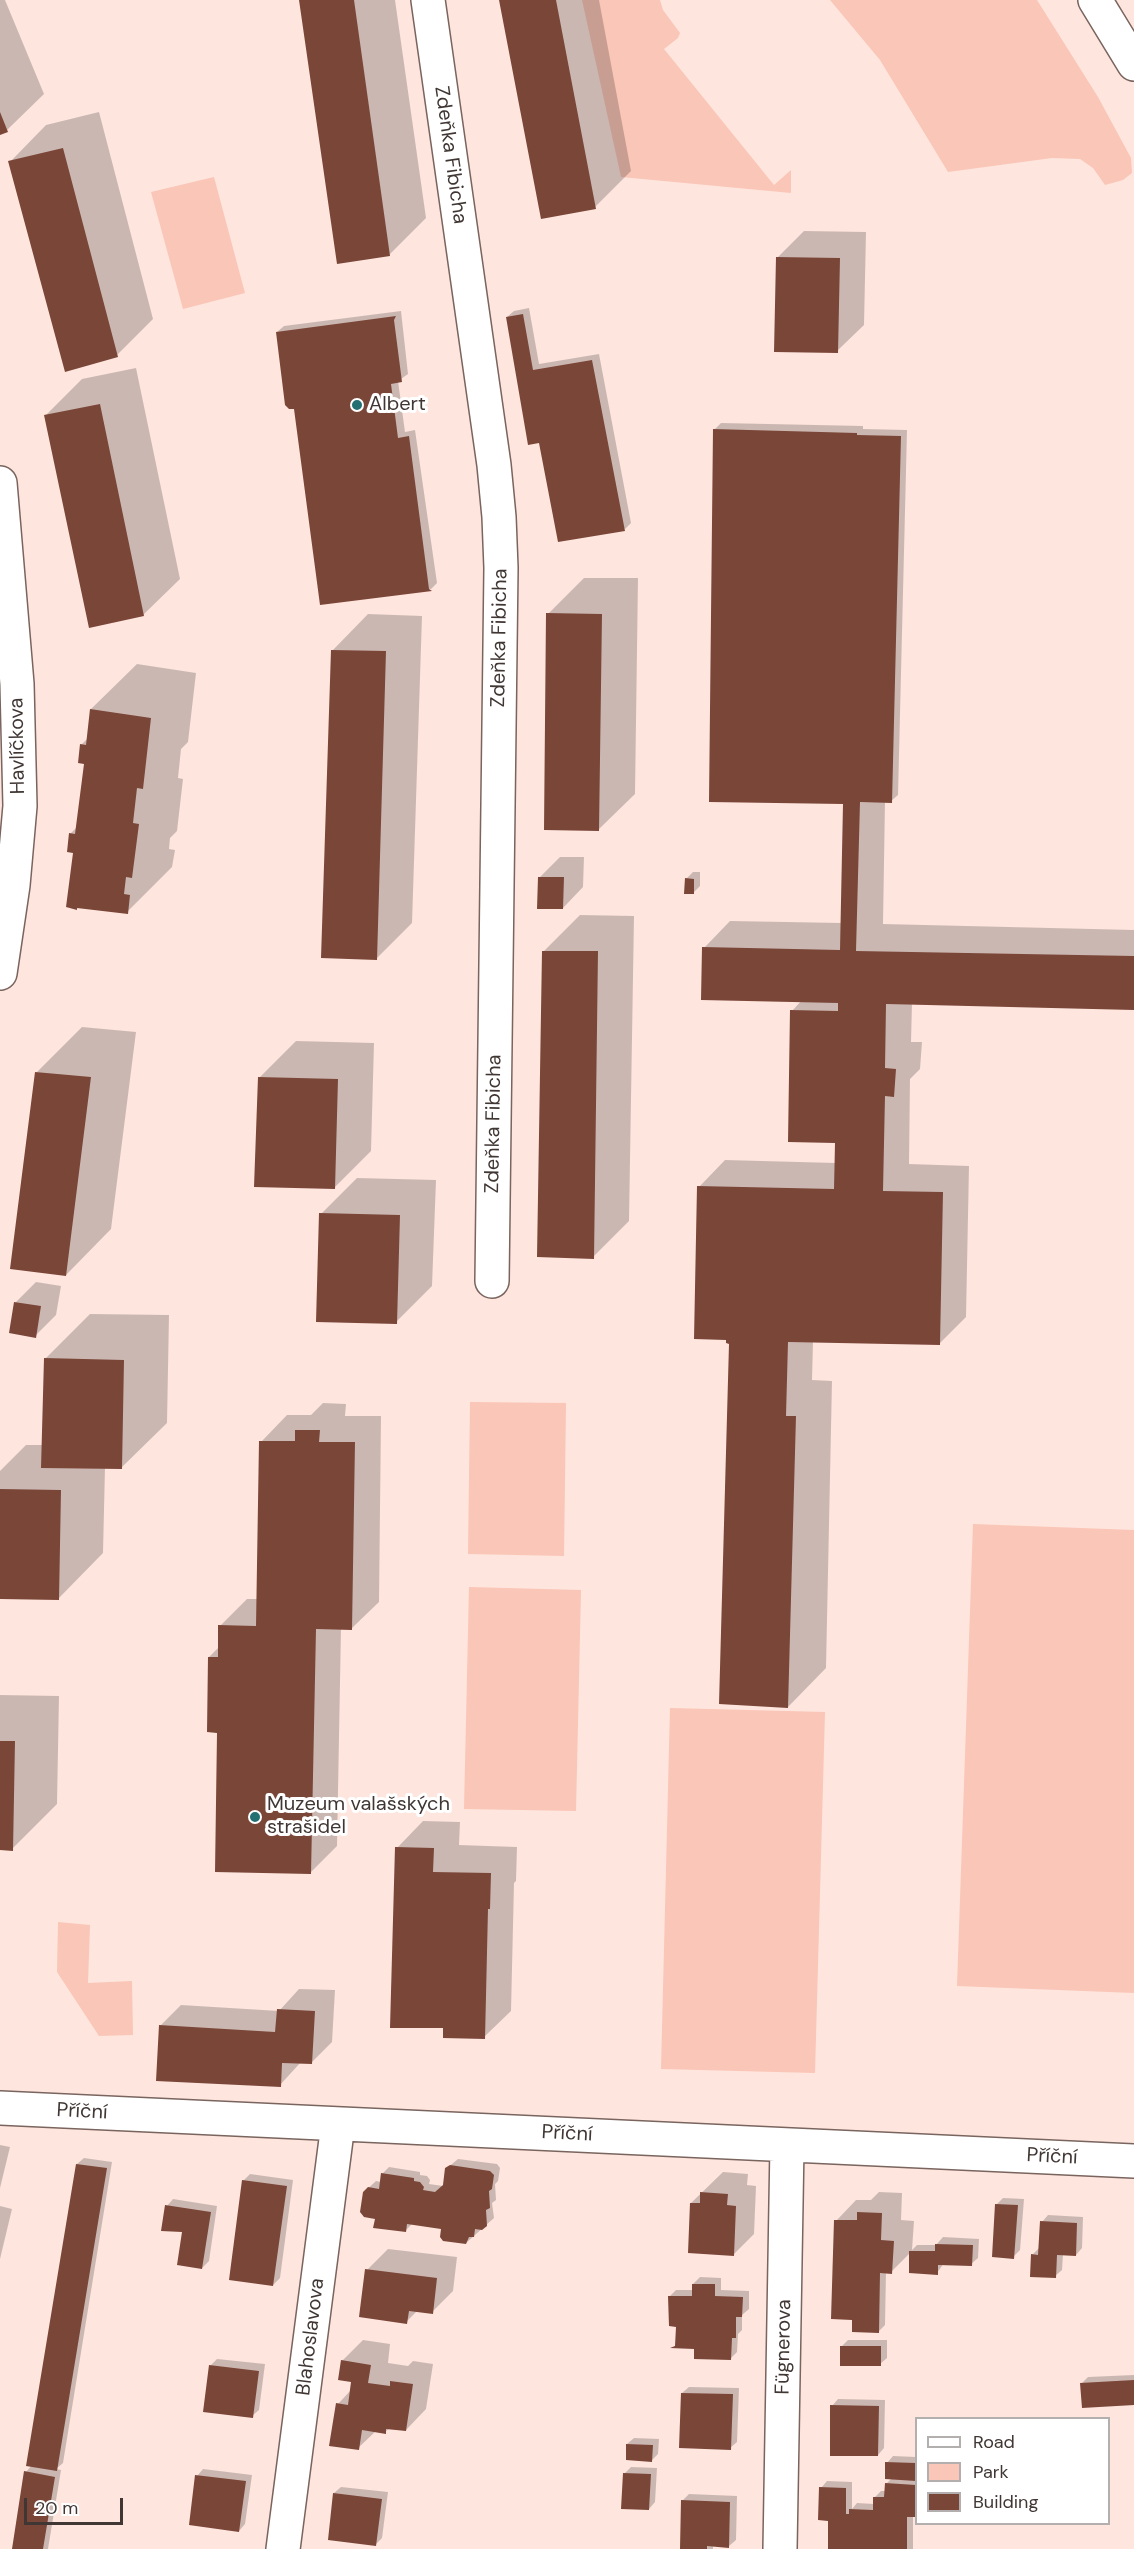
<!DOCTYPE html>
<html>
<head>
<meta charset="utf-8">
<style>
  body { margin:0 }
  #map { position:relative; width:1134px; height:2549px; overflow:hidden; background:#fee5de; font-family:"DM Sans",sans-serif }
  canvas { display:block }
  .legend { position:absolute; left:915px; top:2417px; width:195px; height:108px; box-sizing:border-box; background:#fff; border:2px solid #b3afae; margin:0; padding:8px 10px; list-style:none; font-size:18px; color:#403734 }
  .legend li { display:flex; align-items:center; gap:12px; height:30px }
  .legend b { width:30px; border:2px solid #b3afae }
  .scale { position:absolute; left:24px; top:2498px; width:99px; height:27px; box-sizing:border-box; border:3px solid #403734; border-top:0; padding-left:8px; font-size:18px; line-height:21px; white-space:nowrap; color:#403734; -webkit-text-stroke:4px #fff; paint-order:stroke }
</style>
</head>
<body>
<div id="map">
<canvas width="1134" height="2549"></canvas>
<ul class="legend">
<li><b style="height:8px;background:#fff"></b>Road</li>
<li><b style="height:16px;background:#fac6b7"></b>Park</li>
<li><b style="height:16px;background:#7a4638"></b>Building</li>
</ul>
<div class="scale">20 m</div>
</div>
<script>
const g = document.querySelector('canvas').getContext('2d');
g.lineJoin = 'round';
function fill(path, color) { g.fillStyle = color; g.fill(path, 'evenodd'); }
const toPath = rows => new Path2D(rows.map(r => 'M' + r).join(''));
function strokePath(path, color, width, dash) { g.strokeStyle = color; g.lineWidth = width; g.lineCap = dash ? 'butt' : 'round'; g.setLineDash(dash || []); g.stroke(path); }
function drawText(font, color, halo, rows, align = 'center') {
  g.font = font + ' "DM Sans",sans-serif'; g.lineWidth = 6; g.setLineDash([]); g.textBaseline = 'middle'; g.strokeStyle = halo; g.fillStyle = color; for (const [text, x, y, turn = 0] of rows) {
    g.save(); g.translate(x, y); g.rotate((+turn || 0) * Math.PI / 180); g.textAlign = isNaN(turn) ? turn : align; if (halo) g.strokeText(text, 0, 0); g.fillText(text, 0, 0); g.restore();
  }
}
fill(toPath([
  [582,0,660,0,663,10,680,33,678,38,664,49,774,185,791,170,791,193,621,177],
  [830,0,1037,0,1098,97,1131,158,1132,173,1123,180,1105,185,1093,168,1080,159,1052,158,948,172,880,60],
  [214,177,245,293,183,309,151,192],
  [470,1402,566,1403,564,1556,468,1554],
  [973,1524,1134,1530,1134,1993,957,1986],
  [469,1587,581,1590,576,1811,464,1809],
  [670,1708,825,1712,815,2073,661,2069],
  [58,1922,90,1925,88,1983,132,1981,133,2035,99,2036,57,1972]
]), '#fac6b7');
fill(toPath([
  [0,0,5,0,44,94,7,130,0,134],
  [301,0,395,0,426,218,389,255],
  [501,0,599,0,631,171,595,207],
  [99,112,153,319,117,355,10,162,46,125],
  [804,231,866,232,864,325,837,351,777,258],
  [529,308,539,364,599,354,631,523,625,529,540,441,507,317,514,311],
  [401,311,408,374,398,381,405,432,415,430,437,583,431,589,322,603,295,408,277,332,284,326],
  [136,368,180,579,143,615,46,415,82,379],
  [721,423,863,426,863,429,907,430,898,795,891,801,885,801,883,924,1134,930,1134,1008,912,1003,911,1042,922,1042,920,1069,910,1079,909,1164,969,1166,966,1317,939,1344,813,1341,812,1380,832,1381,826,1668,788,1707,720,1703,731,1343,699,1187,725,1160,836,1163,836,1142,792,1011,802,1000,704,948,730,921,842,923,844,805,714,430],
  [584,578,638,578,635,794,598,830,548,614],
  [368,614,422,616,412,923,376,959,332,651],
  [137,664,196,673,188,742,181,749,178,778,183,779,177,831,170,838,169,849,175,850,172,867,127,912,78,907,77,909,74,852,70,834,77,827,85,762,81,745,88,738,91,709],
  [560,857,584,857,583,887,563,908,540,877],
  [693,872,700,872,700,886,693,893,686,879],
  [580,915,634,916,629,1221,593,1257,544,951],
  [82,1027,136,1032,111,1229,66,1275,37,1072],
  [296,1041,374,1043,371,1151,335,1187,259,1078],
  [357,1178,436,1180,432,1286,396,1322,321,1214],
  [36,1282,61,1286,56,1315,35,1336,10,1331,16,1302],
  [90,1314,169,1315,167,1423,121,1468,105,1467,103,1553,58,1599,0,1598,0,1471,26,1445,43,1445,45,1359],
  [323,1403,346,1404,345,1416,381,1416,379,1602,352,1628,341,1628,337,1846,310,1873,218,1731,209,1657,219,1647,220,1626,247,1599,258,1599,261,1442,287,1415,311,1415],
  [0,1695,59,1696,57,1804,12,1849,0,1849],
  [423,1821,460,1822,459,1845,517,1847,516,1881,514,1883,511,2011,484,2037,444,2027,397,1848],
  [299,1989,335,1990,332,2042,311,2063,301,2062,280,2085,160,2026,181,2005,279,2011],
  [0,2145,10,2147,0,2188],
  [84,2158,112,2162,63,2463,56,2469,61,2470,48,2549,13,2549,26,2472,32,2465,77,2164],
  [458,2159,497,2164,500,2168,498,2181,495,2184,496,2200,492,2203,494,2218,466,2243,443,2228,413,2223,406,2230,376,2217,364,2192,376,2181,381,2182,382,2174,389,2167,420,2172,420,2175,427,2176,430,2180,429,2184,443,2186,446,2169],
  [723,2172,748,2174,747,2185,756,2186,754,2234,733,2255,691,2203],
  [250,2174,293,2180,280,2278,273,2285,243,2181],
  [879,2192,902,2193,901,2220,914,2221,912,2250,917,2245,936,2245,943,2237,979,2239,978,2258,971,2264,944,2263,937,2273,911,2252,891,2272,886,2272,885,2325,879,2331,854,2319,836,2221,856,2200,871,2200],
  [1003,2198,1024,2199,1020,2250,1013,2257,996,2205],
  [173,2199,217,2206,209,2261,202,2268,184,2230,167,2206],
  [0,2206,12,2209,0,2259],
  [1048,2215,1083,2217,1082,2248,1076,2255,1063,2254,1062,2270,1055,2276,1032,2255,1039,2248,1042,2222],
  [388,2249,457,2257,453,2291,432,2312,418,2310,406,2322,367,2270],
  [700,2277,721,2278,721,2290,749,2291,749,2309,742,2315,742,2330,738,2334,737,2352,731,2358,696,2348,677,2325,670,2296,676,2290,693,2290,693,2284],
  [363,2340,390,2344,388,2363,408,2366,413,2361,433,2364,426,2409,406,2430,390,2428,385,2432,376,2431,358,2448,338,2404,351,2390,353,2380,342,2361],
  [848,2340,887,2340,887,2358,880,2364,841,2347],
  [217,2359,265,2364,259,2410,252,2416,210,2366],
  [1134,2375,1134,2404,1081,2384,1088,2377],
  [689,2387,739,2388,737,2442,730,2448,682,2393],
  [838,2399,885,2400,884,2448,878,2455,832,2406],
  [634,2438,659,2439,658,2454,651,2461,627,2444],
  [893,2456,916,2457,916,2516,913,2516,913,2549,830,2549,830,2519,821,2488,827,2481,852,2482,852,2509,857,2503,874,2504,874,2498,881,2491,886,2491,887,2483,892,2478,887,2463],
  [631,2467,657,2468,655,2502,649,2509,625,2473],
  [203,2469,252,2475,245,2524,239,2531,197,2476],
  [341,2487,388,2492,382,2538,376,2544,334,2493],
  [689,2494,737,2496,736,2540,729,2546,713,2545,713,2549,681,2549,682,2501]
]), '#0003');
fill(toPath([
  [299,0,354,0,390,256,337,264],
  [499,0,556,0,596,209,541,219],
  [0,112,8,132,0,135],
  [63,148,118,357,65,372,8,161],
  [776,257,840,258,838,353,774,352],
  [523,314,533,370,592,360,625,531,558,542,539,443,528,445,506,317],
  [396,316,394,320,402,382,391,384,398,438,409,436,429,589,432,591,320,605,294,409,289,409,285,405,276,332],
  [100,404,144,616,89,628,44,415],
  [713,429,857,433,857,435,901,436,892,803,860,802,856,951,1134,956,1134,1010,886,1004,885,1068,896,1069,894,1097,885,1096,883,1191,943,1192,940,1345,788,1342,786,1416,796,1416,788,1708,719,1704,729,1344,726,1343,726,1340,694,1339,697,1186,834,1189,835,1143,788,1142,790,1010,838,1011,838,1003,701,1000,702,947,840,950,843,804,709,802],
  [546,613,602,614,599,831,544,830],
  [331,650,386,651,377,960,321,958],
  [90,709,151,718,143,789,137,788,133,823,139,824,132,878,126,877,124,894,130,895,128,914,77,908,77,910,66,907,73,853,67,852,69,833,75,834,84,764,78,763,80,744,86,745],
  [538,877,564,877,563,909,537,909],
  [685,878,694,879,694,894,684,894],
  [542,951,598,951,594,1259,537,1257],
  [35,1072,91,1077,66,1276,10,1269],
  [258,1077,338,1079,335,1189,254,1187],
  [319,1213,400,1215,397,1324,316,1322],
  [14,1302,41,1306,36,1338,9,1333],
  [44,1358,124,1360,122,1469,41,1468],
  [295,1430,320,1430,319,1442,355,1442,352,1630,316,1629,311,1874,215,1872,217,1733,207,1732,208,1657,218,1657,218,1625,256,1626,259,1441,295,1441],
  [0,1489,61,1490,59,1600,0,1599],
  [0,1741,15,1741,13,1851,0,1850],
  [395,1847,434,1848,433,1872,491,1873,490,1909,488,1909,485,2039,443,2038,443,2028,390,2028],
  [277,2009,315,2011,312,2064,282,2063,281,2087,156,2081,159,2025,275,2032],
  [76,2164,107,2168,57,2471,26,2466],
  [450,2165,490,2171,494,2175,492,2189,489,2191,490,2208,486,2210,487,2226,482,2230,475,2229,474,2237,469,2237,466,2244,443,2241,440,2237,441,2229,407,2224,406,2232,373,2228,375,2219,364,2217,360,2212,363,2192,368,2187,379,2189,381,2173,414,2178,414,2181,420,2182,424,2187,423,2190,435,2192,443,2185,445,2168],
  [242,2180,287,2186,273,2286,229,2280],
  [700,2192,728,2194,727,2205,736,2206,734,2256,688,2253,690,2203,700,2203],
  [995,2204,1018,2205,1014,2259,992,2257],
  [165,2205,211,2212,202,2269,177,2265,182,2232,161,2231],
  [857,2212,882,2213,881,2240,894,2241,892,2274,880,2273,879,2333,852,2332,852,2320,831,2319,834,2220,857,2220],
  [1040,2221,1077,2223,1076,2256,1057,2255,1056,2278,1030,2277,1031,2254,1038,2255],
  [935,2244,973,2245,972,2266,938,2265,938,2275,909,2273,909,2251,935,2251],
  [365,2269,437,2278,433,2314,409,2311,407,2324,359,2317],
  [692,2284,715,2284,715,2296,743,2297,742,2317,736,2317,736,2338,732,2338,731,2360,694,2359,694,2349,670,2348,675,2346,676,2327,669,2326,668,2296,692,2296],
  [840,2346,881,2346,881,2366,840,2366],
  [341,2360,371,2365,368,2383,390,2386,390,2381,413,2384,406,2431,386,2429,386,2434,362,2430,359,2450,329,2446,336,2403,348,2405,351,2382,338,2380],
  [209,2365,259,2371,253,2418,203,2412],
  [1134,2380,1134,2405,1082,2408,1080,2383],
  [681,2393,733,2394,731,2450,679,2448],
  [830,2405,879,2406,878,2456,830,2456],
  [626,2444,653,2445,652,2462,626,2460],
  [885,2462,916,2463,916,2481,885,2479],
  [24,2471,55,2477,43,2549,12,2549],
  [623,2473,651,2474,649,2510,621,2509],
  [195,2475,246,2481,239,2532,189,2525],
  [885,2483,916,2485,916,2517,907,2517,907,2549,828,2549,828,2521,818,2520,819,2487,846,2488,846,2514,849,2514,849,2509,873,2510,873,2497,884,2497],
  [333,2493,382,2499,376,2546,328,2540],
  [681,2500,730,2502,729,2548,707,2546,707,2549,680,2549]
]), '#7a4638');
const minor = toPath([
  [428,0,494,465,499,517,501,568,492,1281],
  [1095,0,1134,64],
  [0,483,17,684,20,806,13,885,0,973],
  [0,2108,1134,2161],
  [283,2549,338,2124],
  [780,2549,787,2145]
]);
strokePath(minor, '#79645e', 36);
strokePath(minor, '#fff', 33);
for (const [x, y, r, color] of [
  [357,405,6,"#246f72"],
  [255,1817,6,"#246f72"]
]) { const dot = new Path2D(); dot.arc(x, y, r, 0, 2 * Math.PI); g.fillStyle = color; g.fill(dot); strokePath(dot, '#fff', 2); }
drawText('20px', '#403734', '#fff', [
  ["Zdeňka Fibicha",450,155,82],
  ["Zdeňka Fibicha",500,638,-89],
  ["Havlíčkova",18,746,-91],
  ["Zdeňka Fibicha",494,1124,-89],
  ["Příční",82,2112,3],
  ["Příční",567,2134,3],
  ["Příční",1052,2157,3],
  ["Blahoslavova",311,2337,-83],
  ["Fügnerova",784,2347,-89]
]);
drawText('20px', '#403734', '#fff', [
  ["Albert",369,405],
  ["Muzeum valašských",267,1805],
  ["strašidel",267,1828]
], 'left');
</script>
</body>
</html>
